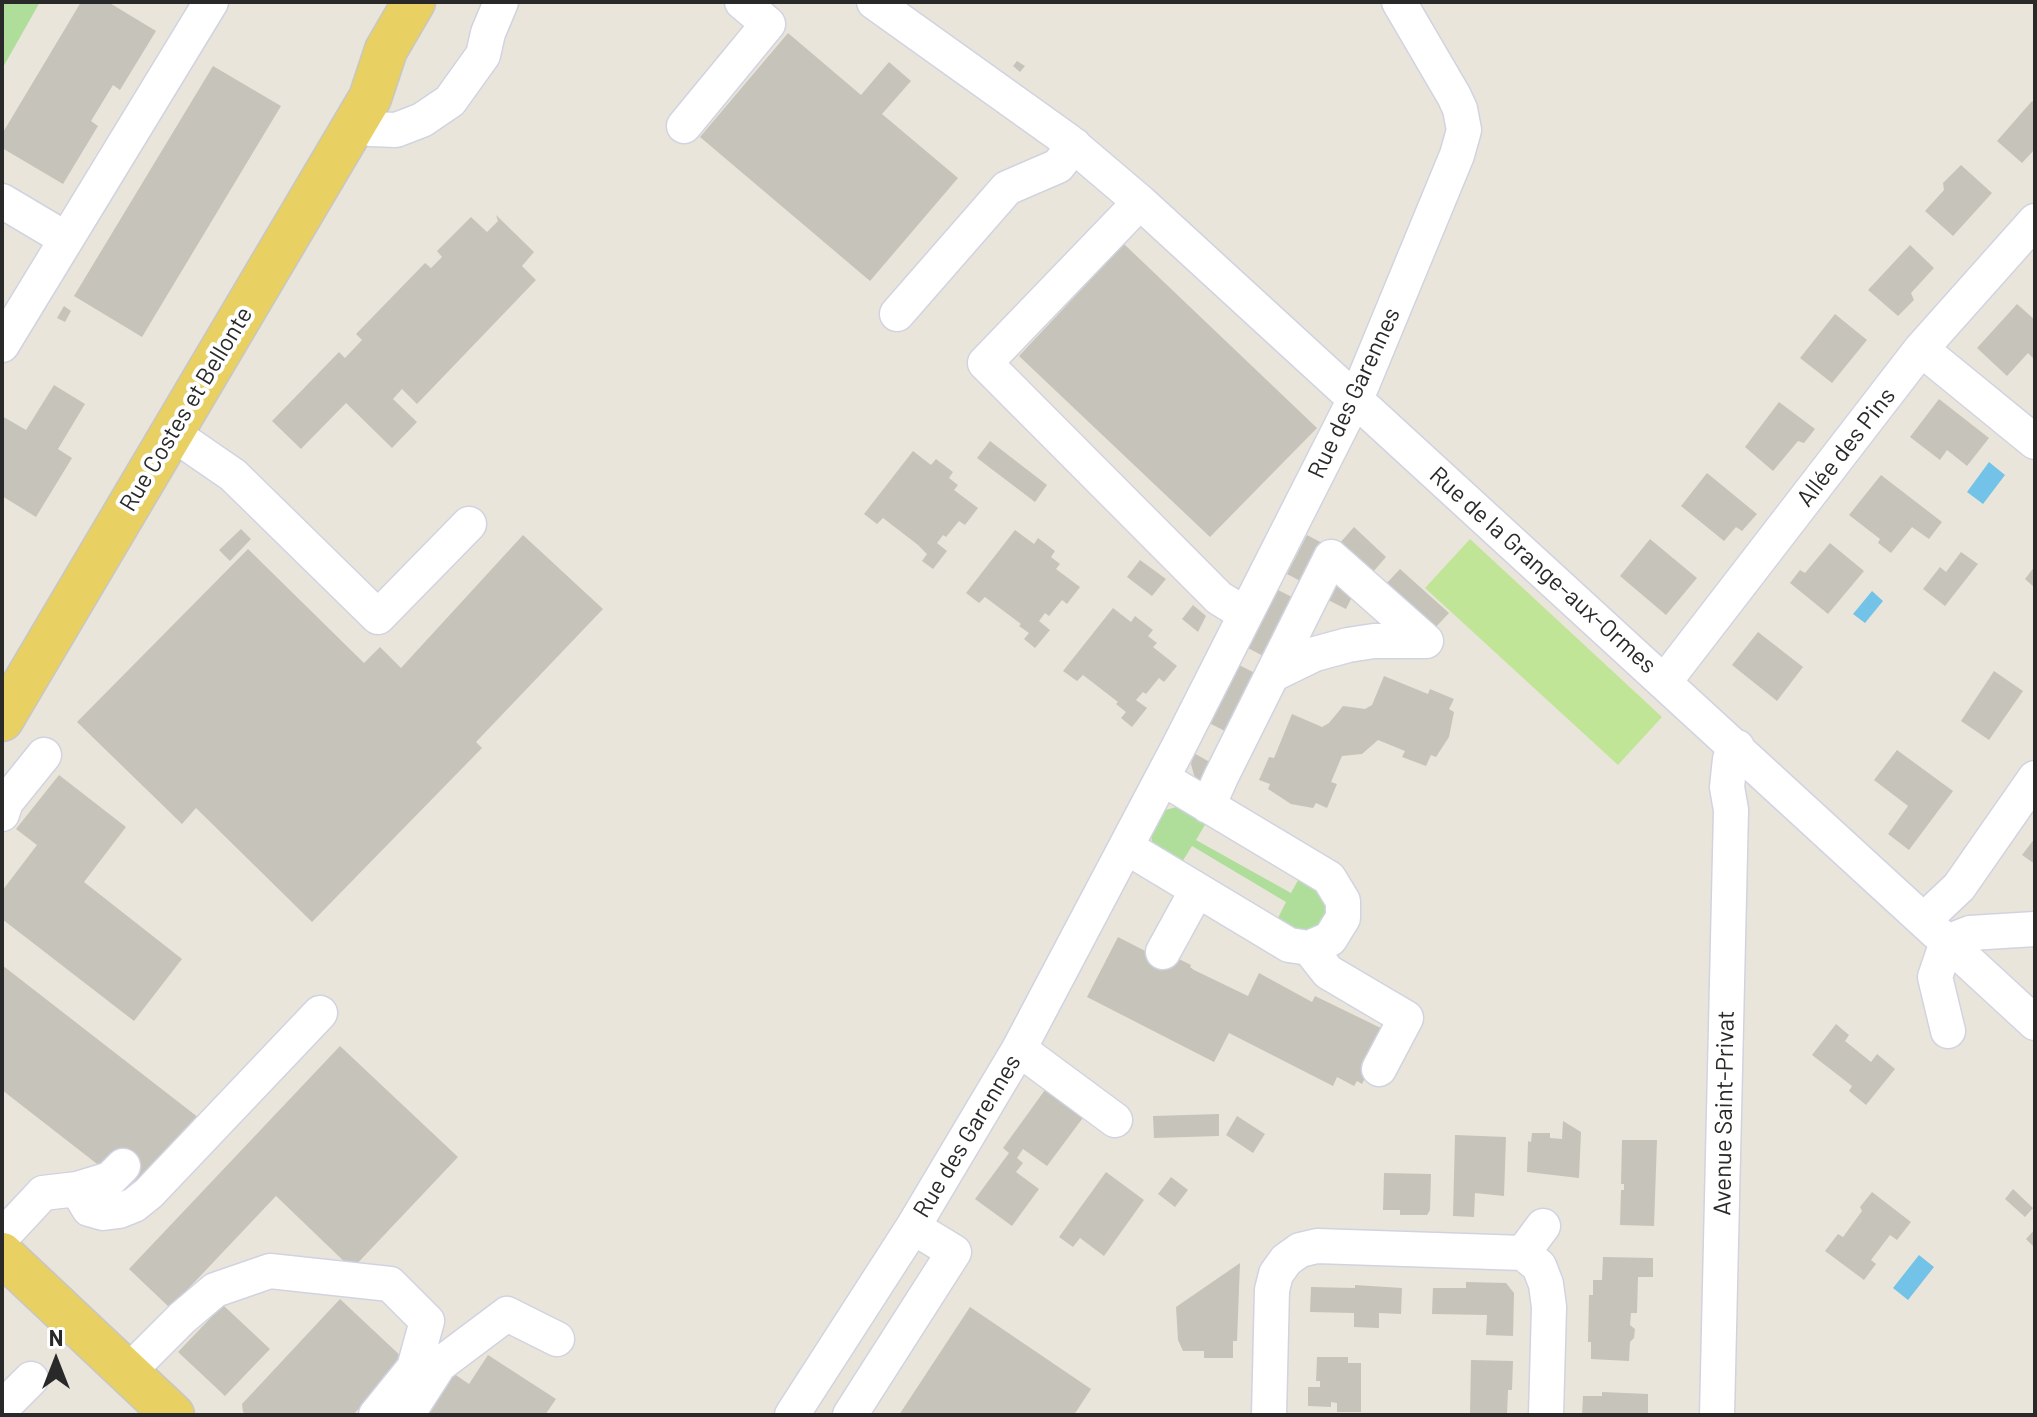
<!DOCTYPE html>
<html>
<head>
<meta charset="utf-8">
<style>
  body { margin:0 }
  #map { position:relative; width:2037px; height:1417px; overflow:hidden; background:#eae5db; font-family:Barlow,sans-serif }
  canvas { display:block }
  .frame { position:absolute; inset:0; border:4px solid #292929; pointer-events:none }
  .north { position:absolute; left:16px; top:1321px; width:80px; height:80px; -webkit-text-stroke:6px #fff; paint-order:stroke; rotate:0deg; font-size:22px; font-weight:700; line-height:32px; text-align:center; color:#292929 }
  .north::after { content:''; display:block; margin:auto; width:28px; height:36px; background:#292929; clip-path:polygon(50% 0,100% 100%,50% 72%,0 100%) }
</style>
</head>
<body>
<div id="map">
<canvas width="2037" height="1417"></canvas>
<div class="frame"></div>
<div class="north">N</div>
</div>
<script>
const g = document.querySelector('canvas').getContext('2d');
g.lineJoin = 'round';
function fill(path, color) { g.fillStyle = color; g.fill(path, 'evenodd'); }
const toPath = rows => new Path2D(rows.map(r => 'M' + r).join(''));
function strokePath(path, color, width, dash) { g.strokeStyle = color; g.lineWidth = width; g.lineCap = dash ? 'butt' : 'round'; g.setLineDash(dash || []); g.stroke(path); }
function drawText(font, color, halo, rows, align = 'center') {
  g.font = font + ' Barlow,sans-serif'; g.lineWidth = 8; g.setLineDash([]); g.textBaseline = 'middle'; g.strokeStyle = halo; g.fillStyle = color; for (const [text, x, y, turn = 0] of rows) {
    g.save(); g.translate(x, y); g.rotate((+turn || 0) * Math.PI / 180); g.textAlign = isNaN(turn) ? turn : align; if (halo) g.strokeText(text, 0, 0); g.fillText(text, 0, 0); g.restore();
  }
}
fill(toPath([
  [2,2,40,2,2,69],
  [1180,806,1209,818,1196,840,1291,893,1302,873,1331,904,1317,932,1308,936,1276,922,1286,902,1192,846,1179,867,1156,851,1152,843,1151,833,1162,811]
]), '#aede9a');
fill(toPath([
  [1470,539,1662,717,1618,765,1425,588]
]), '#c0e597');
fill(toPath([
  [1989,462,2005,475,1983,504,1967,492],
  [1872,591,1883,601,1865,623,1853,614],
  [1919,1255,1934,1267,1908,1300,1893,1288]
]), '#73c2e7');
fill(toPath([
  [81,2,108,2,156,31,120,90,113,85,91,121,98,126,63,184,2,148,2,134],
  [788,33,861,95,889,62,911,81,882,114,958,178,870,281,700,137],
  [1017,61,1025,66,1020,72,1013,66],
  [213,66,281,106,142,337,74,296],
  [2032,101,2035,103,2035,149,2022,163,1997,141],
  [1961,165,1992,193,1953,236,1925,211,1944,190,1943,183],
  [496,215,534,252,522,266,536,280,417,404,402,389,393,399,417,422,392,448,346,403,301,449,272,421,339,352,345,358,362,340,356,334,425,263,431,268,442,257,437,251,471,217,487,232,498,221],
  [1124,244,1317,428,1210,537,1019,356],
  [1910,245,1934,268,1911,293,1914,300,1898,316,1868,290],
  [2017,304,2035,320,2035,360,2028,353,2007,376,1977,348],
  [64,306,71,311,65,322,57,318],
  [1835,314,1867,340,1832,383,1800,358],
  [54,385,85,404,58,449,72,458,36,517,2,496,2,416,26,430],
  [1939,399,1989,438,1967,466,1947,450,1940,460,1910,437],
  [1779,402,1815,429,1804,443,1798,441,1773,471,1745,447],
  [990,441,1047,485,1035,502,977,458],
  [913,451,931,465,936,459,953,472,949,478,958,485,954,490,978,508,965,525,959,521,946,537,943,535,937,543,947,551,933,569,922,561,927,554,918,545,883,518,877,524,864,514],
  [1707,473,1757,514,1742,531,1736,527,1724,541,1681,506],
  [1881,475,1942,522,1929,539,1912,527,1891,553,1878,543,1880,539,1849,515],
  [1354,527,1386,557,1372,573,1339,544],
  [241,529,251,539,230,561,219,550],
  [1015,530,1034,544,1038,538,1055,551,1051,557,1060,564,1056,569,1080,587,1067,604,1062,600,1049,616,1045,613,1039,621,1050,630,1035,648,1024,639,1029,633,1019,626,1021,624,985,597,979,603,966,593],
  [523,535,603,609,476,742,482,748,312,922,196,808,182,824,77,722,248,549,364,663,380,647,401,668],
  [1307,535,1326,545,1306,584,1287,574],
  [1650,539,1697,578,1666,615,1620,576],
  [1830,543,1864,571,1828,614,1790,583,1800,570,1805,573],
  [1961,552,1978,564,1945,606,1923,589,1940,567,1946,572],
  [1140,560,1166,579,1152,596,1127,577],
  [2035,566,2035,588,2025,579],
  [1400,569,1449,613,1434,629,1385,585],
  [1336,579,1356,589,1346,609,1326,599],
  [1278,590,1298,600,1267,658,1248,648],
  [1193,605,1206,616,1198,632,1182,619],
  [1113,608,1131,622,1135,616,1153,630,1148,636,1157,643,1153,647,1177,666,1164,682,1159,678,1146,694,1143,692,1136,700,1147,708,1132,727,1121,718,1126,712,1116,704,1118,702,1083,675,1077,681,1063,671],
  [1758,632,1803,667,1777,701,1732,665],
  [1239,665,1259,675,1229,733,1209,723],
  [1994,671,2023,691,1989,740,1961,721],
  [1384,676,1428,694,1430,689,1454,699,1449,709,1454,712,1449,737,1436,757,1431,755,1426,766,1402,757,1405,751,1378,740,1362,754,1342,756,1331,782,1337,784,1327,808,1316,803,1313,808,1291,804,1268,789,1270,784,1259,780,1269,757,1274,758,1292,714,1322,727,1329,723,1343,706,1365,709,1372,705],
  [1897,750,1953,791,1909,850,1888,834,1908,806,1874,780],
  [1194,753,1213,764,1202,785,1194,775,1191,764],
  [59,775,126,827,84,882,182,959,134,1021,2,919,2,891,37,845,16,829],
  [2035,838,2035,864,2022,855],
  [1118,937,1153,955,1173,956,1191,965,1190,967,1194,970,1248,996,1259,973,1312,1002,1315,996,1389,1032,1362,1084,1357,1081,1354,1086,1337,1077,1333,1086,1229,1033,1214,1062,1087,997],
  [2,965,199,1118,145,1176,128,1188,2,1090],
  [1836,1024,1849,1035,1845,1041,1871,1062,1877,1054,1895,1069,1866,1105,1849,1091,1852,1086,1812,1055],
  [340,1046,458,1157,352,1269,276,1196,170,1308,129,1269],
  [1050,1083,1088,1111,1047,1166,1023,1149,1017,1158,1023,1163,1016,1172,1039,1189,1012,1226,975,1199,1009,1153,1003,1148],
  [1219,1114,1219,1136,1154,1138,1153,1116],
  [1237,1116,1265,1134,1253,1153,1226,1135],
  [1563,1121,1581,1132,1579,1178,1527,1172,1528,1141,1531,1142,1532,1133,1550,1133,1550,1138,1562,1139],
  [1455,1135,1506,1137,1504,1196,1475,1193,1474,1217,1453,1216],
  [1622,1140,1657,1140,1654,1226,1620,1225,1621,1190,1624,1190,1624,1184,1621,1184],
  [1106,1172,1144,1200,1104,1256,1080,1238,1073,1247,1059,1237],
  [1384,1173,1431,1174,1430,1210,1427,1215,1400,1215,1400,1210,1383,1210],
  [1171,1177,1188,1190,1175,1207,1158,1194],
  [2013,1189,2033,1208,2025,1217,2005,1199],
  [1872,1192,1911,1222,1897,1240,1890,1235,1871,1260,1876,1264,1864,1280,1825,1251,1838,1234,1843,1237,1862,1211,1860,1207],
  [2035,1229,2035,1248,2026,1239],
  [1603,1257,1653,1258,1653,1277,1638,1277,1637,1313,1631,1313,1630,1325,1635,1329,1634,1338,1630,1342,1629,1361,1591,1359,1591,1342,1588,1342,1589,1295,1593,1295,1593,1280,1602,1280],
  [1240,1263,1237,1341,1233,1341,1233,1358,1204,1358,1204,1351,1183,1351,1178,1340,1176,1307],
  [1466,1282,1506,1283,1514,1293,1513,1336,1486,1335,1487,1315,1432,1314,1433,1288,1466,1288],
  [1355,1285,1402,1288,1401,1314,1379,1313,1379,1328,1354,1327,1354,1313,1310,1312,1311,1287,1355,1288],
  [340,1299,404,1359,353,1415,246,1415,243,1412,242,1404],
  [223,1305,270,1349,225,1396,178,1352],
  [970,1307,1091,1389,1074,1415,899,1415],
  [488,1355,556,1399,545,1415,421,1415,450,1371,469,1384],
  [1317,1357,1348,1357,1348,1363,1361,1363,1361,1412,1337,1412,1337,1403,1331,1402,1331,1407,1308,1406,1308,1387,1320,1387,1320,1381,1316,1381],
  [1471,1360,1513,1361,1512,1390,1508,1390,1507,1415,1470,1415],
  [1602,1392,1648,1394,1648,1415,1582,1415,1583,1396,1602,1396]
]), '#c6c3ba');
const minor = toPath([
  [874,2,1067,140,1140,202,1947,942,1935,977,1948,1031],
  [357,121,370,129,396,130,422,120,450,101,483,55,488,33,501,2],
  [684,126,768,24,742,2],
  [2,201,66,239],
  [1140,202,985,363,1219,598,1245,614],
  [897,314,1007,188,1058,166,1074,145],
  [2,345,211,2],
  [1921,349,2035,442],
  [172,433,233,475,378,617,469,524],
  [1665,681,1921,349,2035,221],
  [1208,806,1221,777,1331,557,1426,641,1374,641,1348,645,1315,654,1272,675],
  [2,814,6,802,44,755],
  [1126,847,1289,945,1309,948,1330,939,1343,918,1343,901,1329,878,1162,778],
  [1924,920,1959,887,2035,778],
  [2035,929,1970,933,1947,942,2035,1023],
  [1309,948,1328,972,1406,1018,1379,1069],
  [1163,952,1197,890],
  [1019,1049,1115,1120],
  [77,1189,89,1209,103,1213,119,1211,134,1205,149,1193,320,1013],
  [2,1237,43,1193,77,1189,110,1179,123,1166],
  [1523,1253,1543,1226],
  [128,1372,182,1318,215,1290,270,1271,390,1284,427,1321,414,1368,376,1415],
  [2,1408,31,1379],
  [407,1415,439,1365,507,1314,557,1339],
  [792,1415,913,1227,1019,1049,1179,746,1362,385,1457,155,1464,130,1460,109,1454,96,1399,2],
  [850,1415,954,1252,913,1227],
  [1269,1415,1272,1290,1276,1274,1286,1260,1300,1250,1317,1246,1523,1253,1539,1266,1546,1284,1549,1307,1546,1415],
  [1717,1415,1731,810,1727,787,1730,759,1737,747]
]);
const major = toPath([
  [2,720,370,98,386,50,414,2],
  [2,1254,173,1415]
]);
strokePath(minor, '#d1d3e1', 37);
strokePath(major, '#c7c7c7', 45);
strokePath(minor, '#fff', 34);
strokePath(major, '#e8d062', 42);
drawText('24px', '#292929', '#fff', [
  ["Rue des Garennes",1354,393,-65],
  ["Rue Costes et Bellonte",186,409,-59],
  ["Allée des Pins",1846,447,-52],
  ["Rue de la Grange-aux-Ormes",1543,570,42],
  ["Avenue Saint-Privat",1724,1113,-89],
  ["Rue des Garennes",967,1136,-59]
]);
</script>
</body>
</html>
